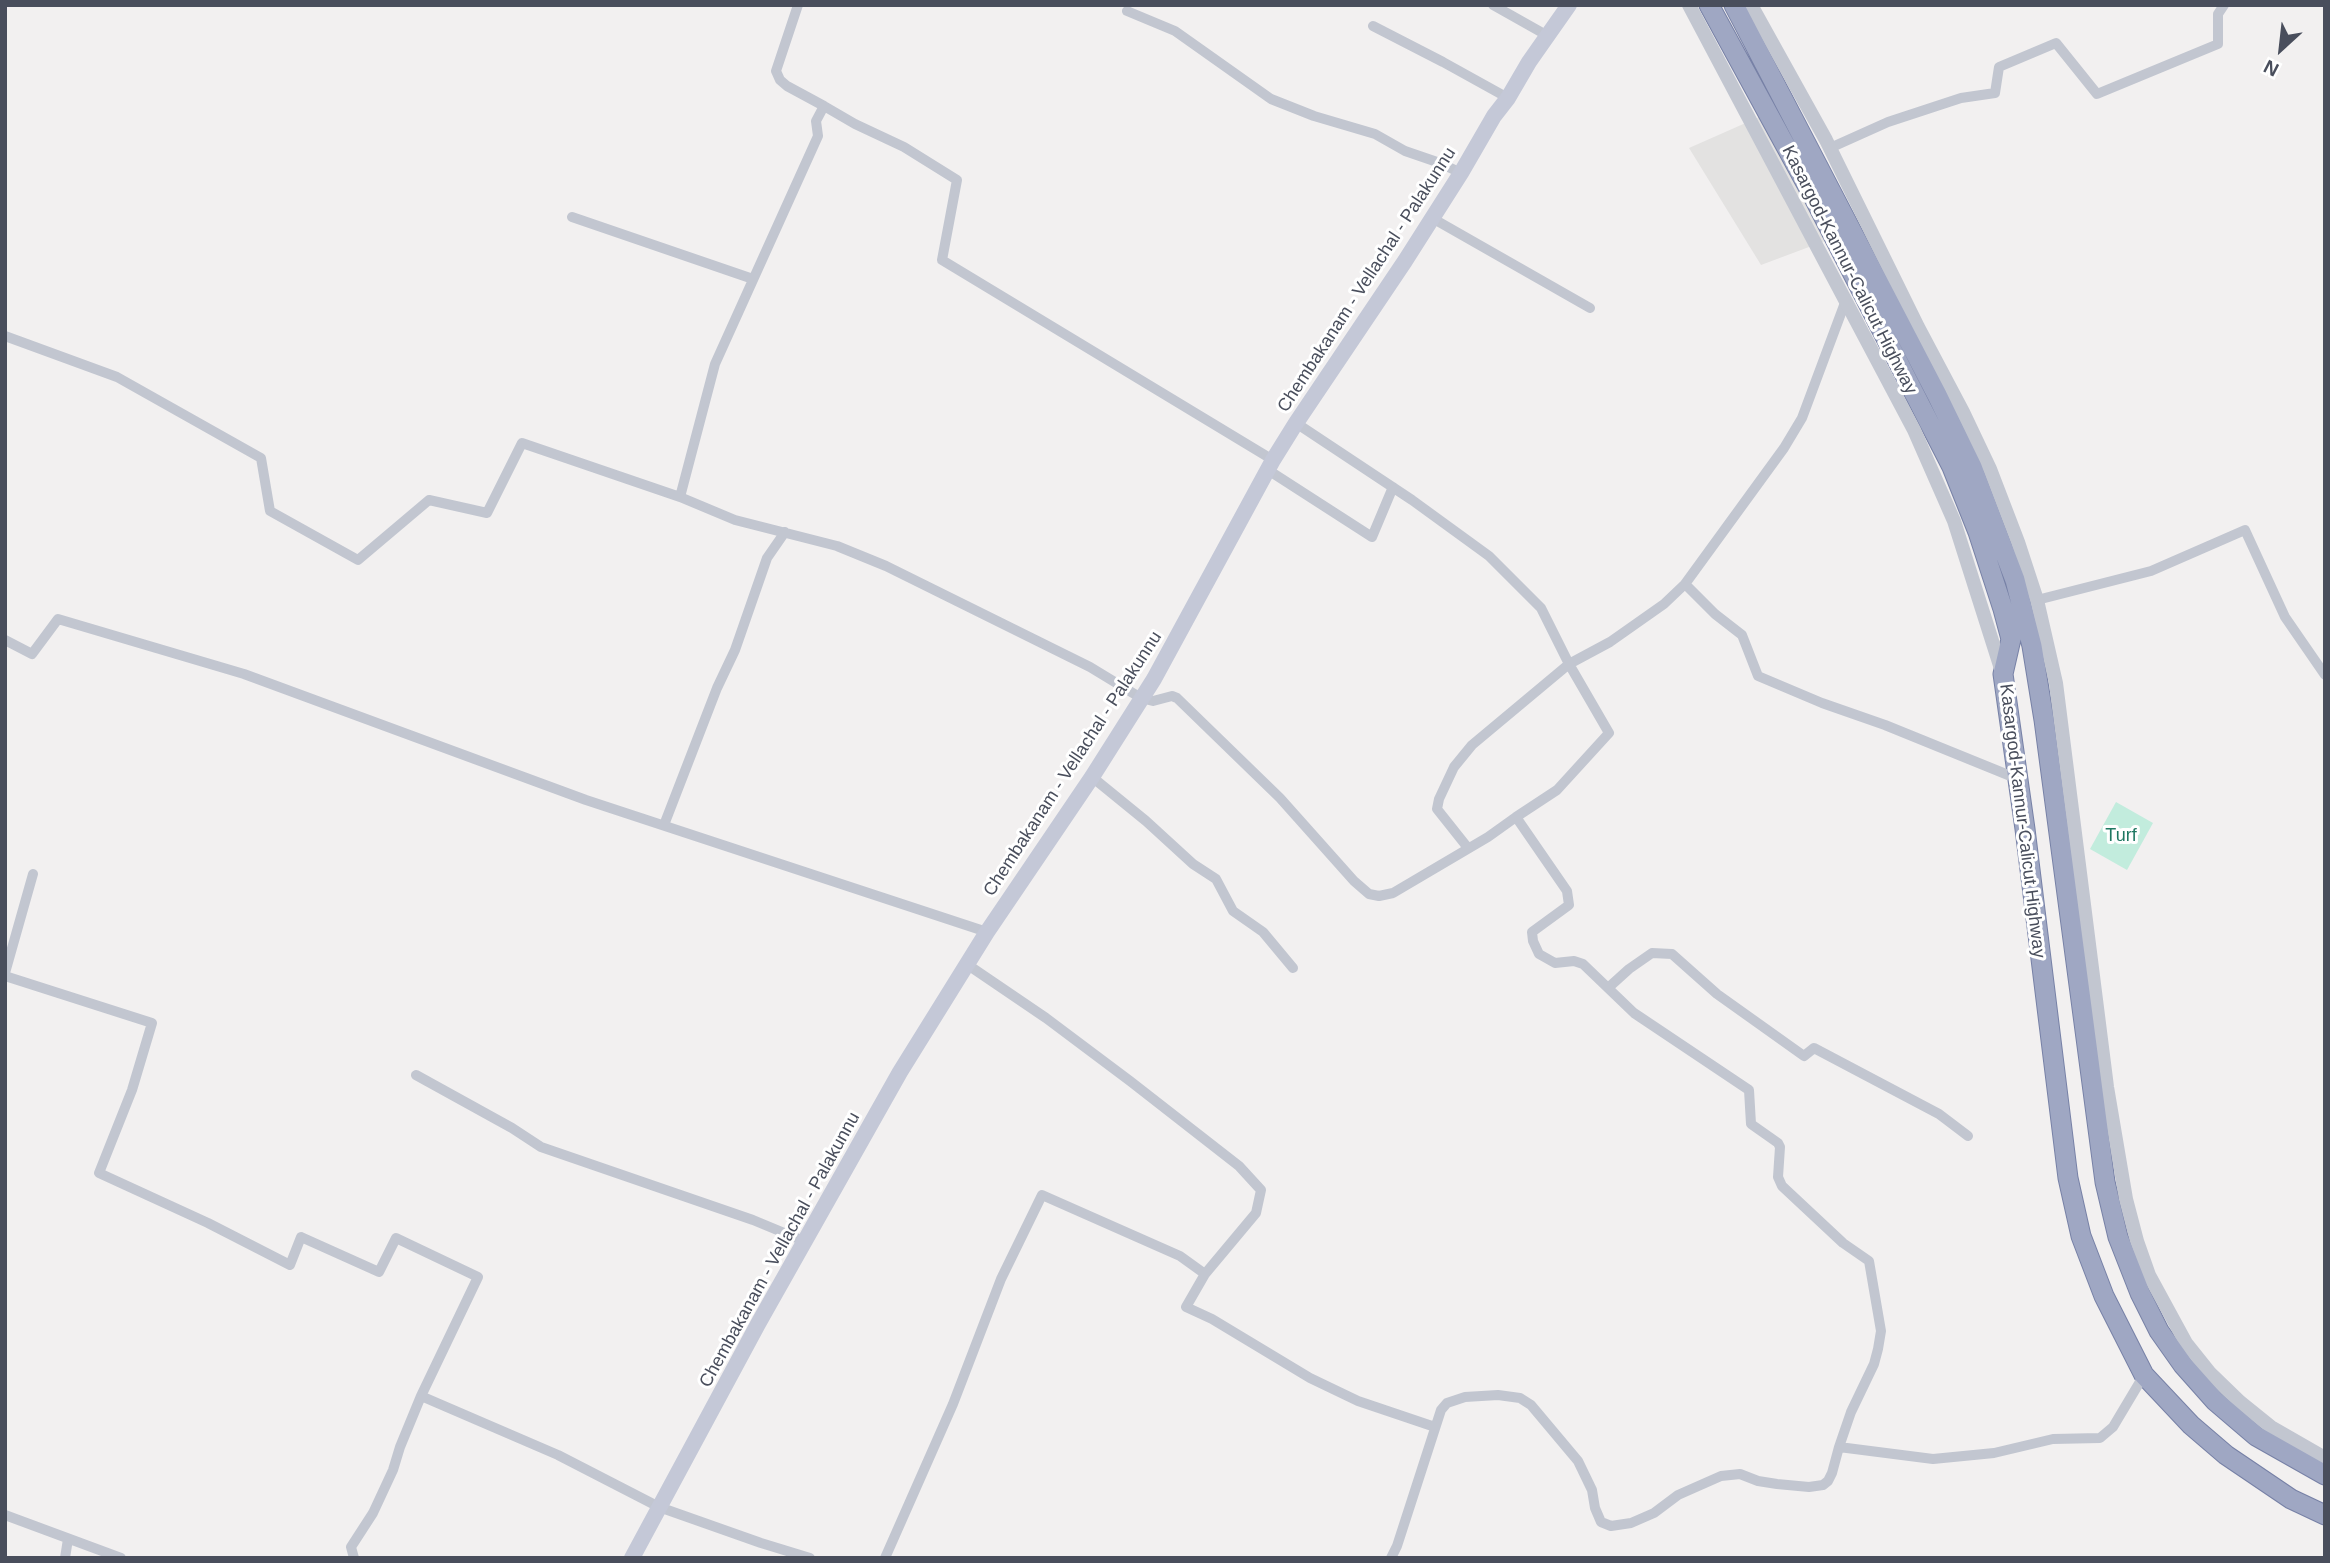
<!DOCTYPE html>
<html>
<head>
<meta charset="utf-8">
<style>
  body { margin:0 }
  #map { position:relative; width:2330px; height:1563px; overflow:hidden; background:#f2f0f0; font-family:Arial,sans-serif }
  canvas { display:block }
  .frame { position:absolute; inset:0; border:7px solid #494e5c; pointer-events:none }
  .north { position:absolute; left:2246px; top:14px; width:70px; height:70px; -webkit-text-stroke:5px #fff; paint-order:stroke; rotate:207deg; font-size:19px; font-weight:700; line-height:28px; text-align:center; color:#494e5c }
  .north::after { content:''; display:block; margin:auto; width:24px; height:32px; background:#494e5c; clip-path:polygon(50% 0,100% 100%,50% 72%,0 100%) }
</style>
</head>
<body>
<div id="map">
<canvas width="2330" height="1563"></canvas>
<div class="frame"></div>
<div class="north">N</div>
</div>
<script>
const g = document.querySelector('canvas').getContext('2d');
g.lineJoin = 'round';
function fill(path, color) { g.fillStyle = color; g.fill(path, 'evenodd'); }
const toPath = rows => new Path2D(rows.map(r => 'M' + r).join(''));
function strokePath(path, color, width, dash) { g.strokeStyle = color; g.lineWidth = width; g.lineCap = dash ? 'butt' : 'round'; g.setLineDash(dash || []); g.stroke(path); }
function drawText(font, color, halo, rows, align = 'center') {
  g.font = font + ' Arial,sans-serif'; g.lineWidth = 6; g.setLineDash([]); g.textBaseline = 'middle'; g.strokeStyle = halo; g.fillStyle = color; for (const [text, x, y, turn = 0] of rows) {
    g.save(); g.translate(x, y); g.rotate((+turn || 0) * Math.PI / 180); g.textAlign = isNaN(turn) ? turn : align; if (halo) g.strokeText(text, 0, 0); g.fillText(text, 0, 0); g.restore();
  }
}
fill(toPath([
  [1766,114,1833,238,1761,265,1689,148]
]), '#e3e2e1');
fill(toPath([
  [2116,802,2153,823,2127,870,2090,849]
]), '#c2ecdd');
const trunk = toPath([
  [1709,5,1814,198,1952,467,1978,532,2003,609,2011,639,2003,674,2025,829,2068,1178,2081,1236,2104,1296,2144,1375,2191,1425,2226,1455,2291,1499,2325,1515],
  [1734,5,1937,395,1972,467,2015,580,2032,646,2044,720,2105,1182,2118,1237,2140,1293,2159,1331,2183,1365,2215,1401,2256,1436,2325,1475]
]);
strokePath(trunk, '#7781a6', 21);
strokePath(toPath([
  [798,5,776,71,780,80,787,86,824,106,816,121,818,136,715,364,680,497,735,520,837,546,886,566,1090,667,1141,698,1153,701,1172,696,1177,698,1280,798,1354,881,1369,894,1379,896,1393,893,1488,837,1516,817],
  [1493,5,1548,36],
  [1127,11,1175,31,1271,99,1314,116,1375,134,1405,151,1440,163,1461,173],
  [1373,26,1443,62,1508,98],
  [824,106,855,124,904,147,957,180,942,260,1273,460],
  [1830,148,1888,122,1961,98,1995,93,1999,67,2056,43,2097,94,2218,44,2218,14,2224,5],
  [572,217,753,279],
  [1432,218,1590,308],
  [5,336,117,377,261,458,270,511,358,560,429,500,487,513,522,443,680,497],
  [1296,423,1412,500,1489,556,1541,608,1569,664,1609,733,1557,790,1516,817,1567,891,1569,905,1532,932,1533,941,1539,954,1555,963,1574,961,1583,964,1634,1013,1749,1090,1751,1124,1778,1143,1780,1147,1778,1177,1782,1186,1843,1243,1869,1261,1881,1331,1878,1349,1874,1364,1851,1412,1839,1447],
  [1268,470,1372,537,1393,487],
  [1685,584,1715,614,1742,635,1758,676,1822,703,1885,725,2018,779],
  [2037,600,2151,571,2245,530,2285,617,2325,675],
  [5,640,32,654,58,619,244,674,586,800,987,932],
  [1092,777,1146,821,1193,864,1216,879,1233,911,1263,932,1293,968],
  [664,825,717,688,735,650,767,558,785,532],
  [1468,848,1437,809,1439,799,1454,767,1472,745,1569,664,1610,642,1664,604,1685,584,1784,448,1802,418,1846,300],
  [968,965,1046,1018,1130,1081,1239,1166,1261,1190,1256,1213,1205,1274],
  [5,973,33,874],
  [5,976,152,1023,132,1090,99,1173,208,1223,290,1265,301,1237,379,1272,396,1238,478,1277,421,1396],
  [1608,988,1629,969,1652,953,1672,954,1717,994,1804,1056,1814,1048,1939,1114,1968,1136],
  [416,1075,512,1128,541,1147,753,1220,806,1242],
  [5,1515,121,1558],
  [65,1558,68,1539],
  [354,1558,351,1547,373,1513,393,1470,400,1447,421,1396,558,1455,659,1507,761,1543,810,1558],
  [885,1558,953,1404,1001,1279,1042,1195,1180,1256,1205,1274,1186,1307,1212,1319,1310,1378,1358,1401,1435,1427],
  [1391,1558,1397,1546,1441,1410,1447,1403,1465,1397,1498,1395,1520,1398,1531,1405,1578,1461,1592,1490,1595,1508,1601,1522,1611,1526,1631,1523,1654,1513,1678,1495,1721,1476,1740,1474,1758,1481,1777,1484,1809,1487,1823,1485,1828,1481,1832,1473,1839,1447,1933,1459,1994,1453,2053,1439,2100,1438,2113,1427,2144,1375]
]), '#c2c6d0', 10);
strokePath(toPath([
  [1689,5,1914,430,1954,521,2002,672],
  [1751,5,1826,140,1918,327,1963,412,1990,469,2018,542,2037,600,2056,683,2107,1087,2126,1199,2137,1241,2149,1275,2186,1343,2210,1373,2240,1402,2271,1427,2325,1458]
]), '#c2c6d0', 14);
strokePath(toPath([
  [632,1558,758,1324,900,1072,987,932,1092,777,1154,679,1273,460,1296,423,1405,261,1461,173,1494,116,1508,98,1529,62,1569,5]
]), '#c4c8d7', 16);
strokePath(trunk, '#9fa7c3', 19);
drawText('18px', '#494e5c', '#fff', [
  ["Kasargod-Kannur-Calicut Highway",1849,270,63],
  ["Chembakanam - Vellachal - Palakunnu",1367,280,-57],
  ["Chembakanam - Vellachal - Palakunnu",1073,764,-57],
  ["Kasargod-Kannur-Calicut Highway",2022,821,83],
  ["Chembakanam - Vellachal - Palakunnu",780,1250,-61]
]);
drawText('18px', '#1f7862', '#fff', [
  ["Turf",2121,836]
]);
</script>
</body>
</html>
